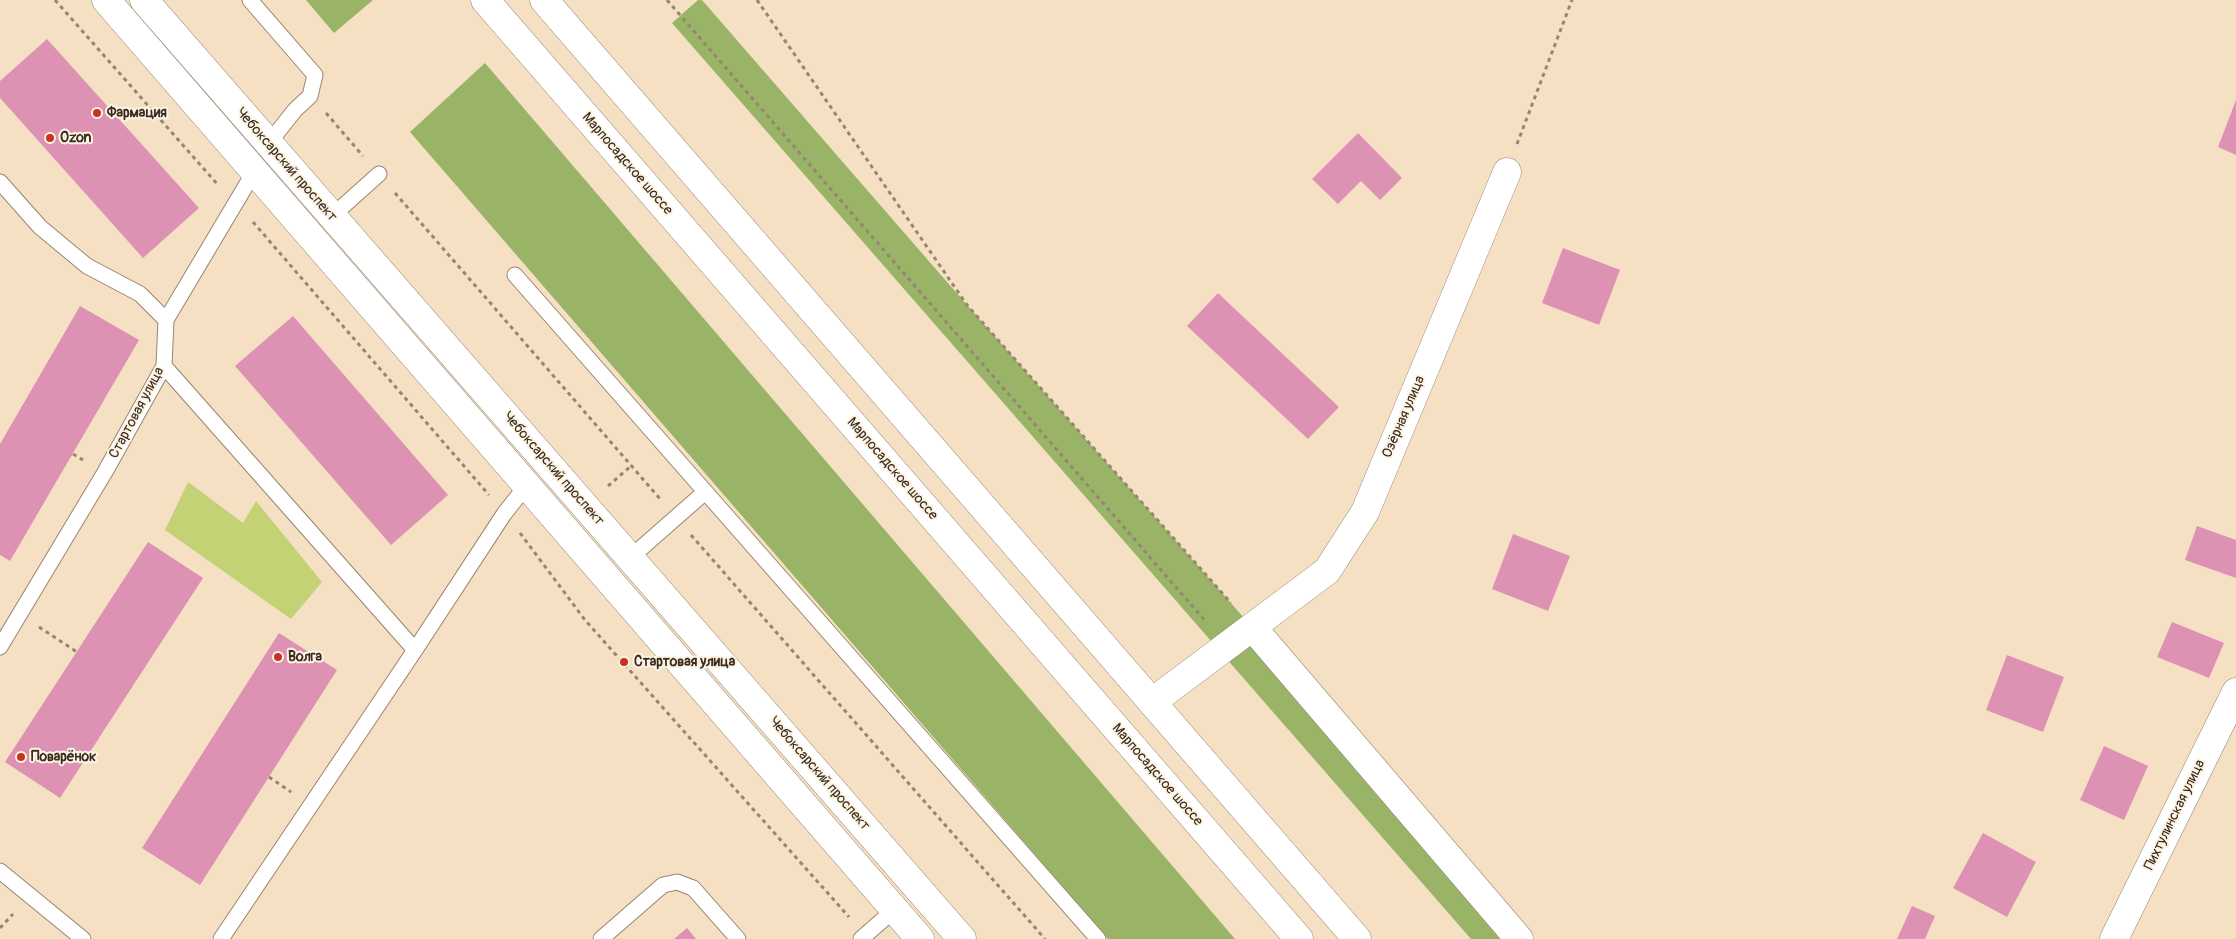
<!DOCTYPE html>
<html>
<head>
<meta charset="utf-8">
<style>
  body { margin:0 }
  canvas { display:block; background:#f5e0c4 }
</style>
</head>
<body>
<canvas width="2236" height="939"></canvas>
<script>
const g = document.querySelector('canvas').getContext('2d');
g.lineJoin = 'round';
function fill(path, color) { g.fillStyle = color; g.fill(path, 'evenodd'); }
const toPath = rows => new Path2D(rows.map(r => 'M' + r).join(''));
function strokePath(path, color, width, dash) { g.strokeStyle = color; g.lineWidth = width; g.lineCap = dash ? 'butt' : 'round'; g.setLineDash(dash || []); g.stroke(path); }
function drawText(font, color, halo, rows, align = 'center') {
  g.font = font + ' Pangolin,sans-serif'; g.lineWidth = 4; g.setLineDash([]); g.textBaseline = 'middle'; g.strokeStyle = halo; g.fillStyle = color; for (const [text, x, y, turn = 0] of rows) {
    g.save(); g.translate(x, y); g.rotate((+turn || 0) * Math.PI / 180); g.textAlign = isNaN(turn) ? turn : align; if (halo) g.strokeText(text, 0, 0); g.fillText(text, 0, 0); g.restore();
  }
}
fill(toPath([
  [188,482,243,523,256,501,322,582,291,619,165,530]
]), '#c2d274');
fill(toPath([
  [306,0,373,0,334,33],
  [698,0,702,0,967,305,1253,628,1519,939,1471,939,672,23],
  [485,63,1235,939,1108,939,410,132]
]), '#99b466');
fill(toPath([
  [47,39,199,208,143,258,0,98,0,81],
  [2236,100,2236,155,2218,147],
  [1358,133,1402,178,1380,200,1361,181,1338,204,1312,179],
  [1563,248,1620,270,1599,325,1542,303],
  [1218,293,1339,407,1308,439,1187,326],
  [80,306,139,340,10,561,0,555,0,444],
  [293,316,448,495,391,545,235,366],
  [2197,526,2236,540,2236,578,2185,560],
  [1513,534,1570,556,1548,611,1492,589],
  [148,542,203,578,60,798,5,762],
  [2172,622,2224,643,2209,678,2157,657],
  [279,633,337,670,200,885,142,848],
  [2007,655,2064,677,2043,732,1986,710],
  [2104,746,2148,766,2124,820,2080,800],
  [1983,833,2036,862,2007,917,1953,888],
  [1912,906,1935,916,1925,939,1897,939],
  [687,928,696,939,674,939]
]), '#dd92b4');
const lane = toPath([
  [250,0,315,75,310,96,295,110,268,144],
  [0,182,40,227,87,266,140,294,166,320],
  [331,217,379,174],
  [515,275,1098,939],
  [164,366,415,650],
  [631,557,705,492],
  [0,647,105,472,164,366,166,320,254,172],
  [0,871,83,939],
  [221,939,415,650,504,514,526,486],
  [601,939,663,885,677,882,693,888,738,939],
  [861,939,894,910]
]);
const street = toPath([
  [1253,628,1519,939],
  [1152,702,1327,571,1365,512,1507,172],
  [2114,939,2236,692]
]);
const secondary = toPath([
  [106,0,920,939],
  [144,0,962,939]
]);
const primary = toPath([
  [485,0,1299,939],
  [544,0,1357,939]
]);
strokePath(lane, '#988571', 17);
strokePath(street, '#988571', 29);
strokePath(secondary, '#988571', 29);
strokePath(primary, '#988571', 29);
strokePath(toPath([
  [55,0,218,185],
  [667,0,1207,623],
  [757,0,967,305,1231,603],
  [326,113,363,156],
  [1517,144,1572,0],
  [395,193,661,500],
  [253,222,489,495],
  [73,454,83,460],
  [608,486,631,466],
  [520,533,585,620,849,917],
  [691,535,1045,939],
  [39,627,77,652],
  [269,777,291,792],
  [0,928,13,914]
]), '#988571', 3, [4, 4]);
strokePath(lane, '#fff', 15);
strokePath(street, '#fff', 28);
strokePath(secondary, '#fff', 28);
strokePath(primary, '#fff', 28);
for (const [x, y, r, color] of [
  [97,113,5,"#c8321e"],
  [50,138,5,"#c8321e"],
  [278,657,5,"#c8321e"],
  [624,662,5,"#c8321e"],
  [21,757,5,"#c8321e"]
]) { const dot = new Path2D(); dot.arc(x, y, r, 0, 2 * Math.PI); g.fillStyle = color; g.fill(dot); strokePath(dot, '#fcf5e5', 2); }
drawText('bold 14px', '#3b2a1e', '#fcf5e5', [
  ["Фармация",107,113],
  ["Ozon",60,138],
  ["Волга",288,657],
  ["Стартовая улица",634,662],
  ["Поварёнок",31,757]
], 'left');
drawText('14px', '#3b2a1e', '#fcf5e5', [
  ["Марпосадское шоссе",627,164,49],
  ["Чебоксарский проспект",286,165,49],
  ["Стартовая улица",137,413,-62],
  ["Озёрная улица",1404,417,-67],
  ["Чебоксарский проспект",553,469,49],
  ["Марпосадское шоссе",892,469,49],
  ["Чебоксарский проспект",819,774,49],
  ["Марпосадское шоссе",1157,775,49],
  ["Пихтулинская улица",2175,815,-64]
]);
</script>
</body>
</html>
